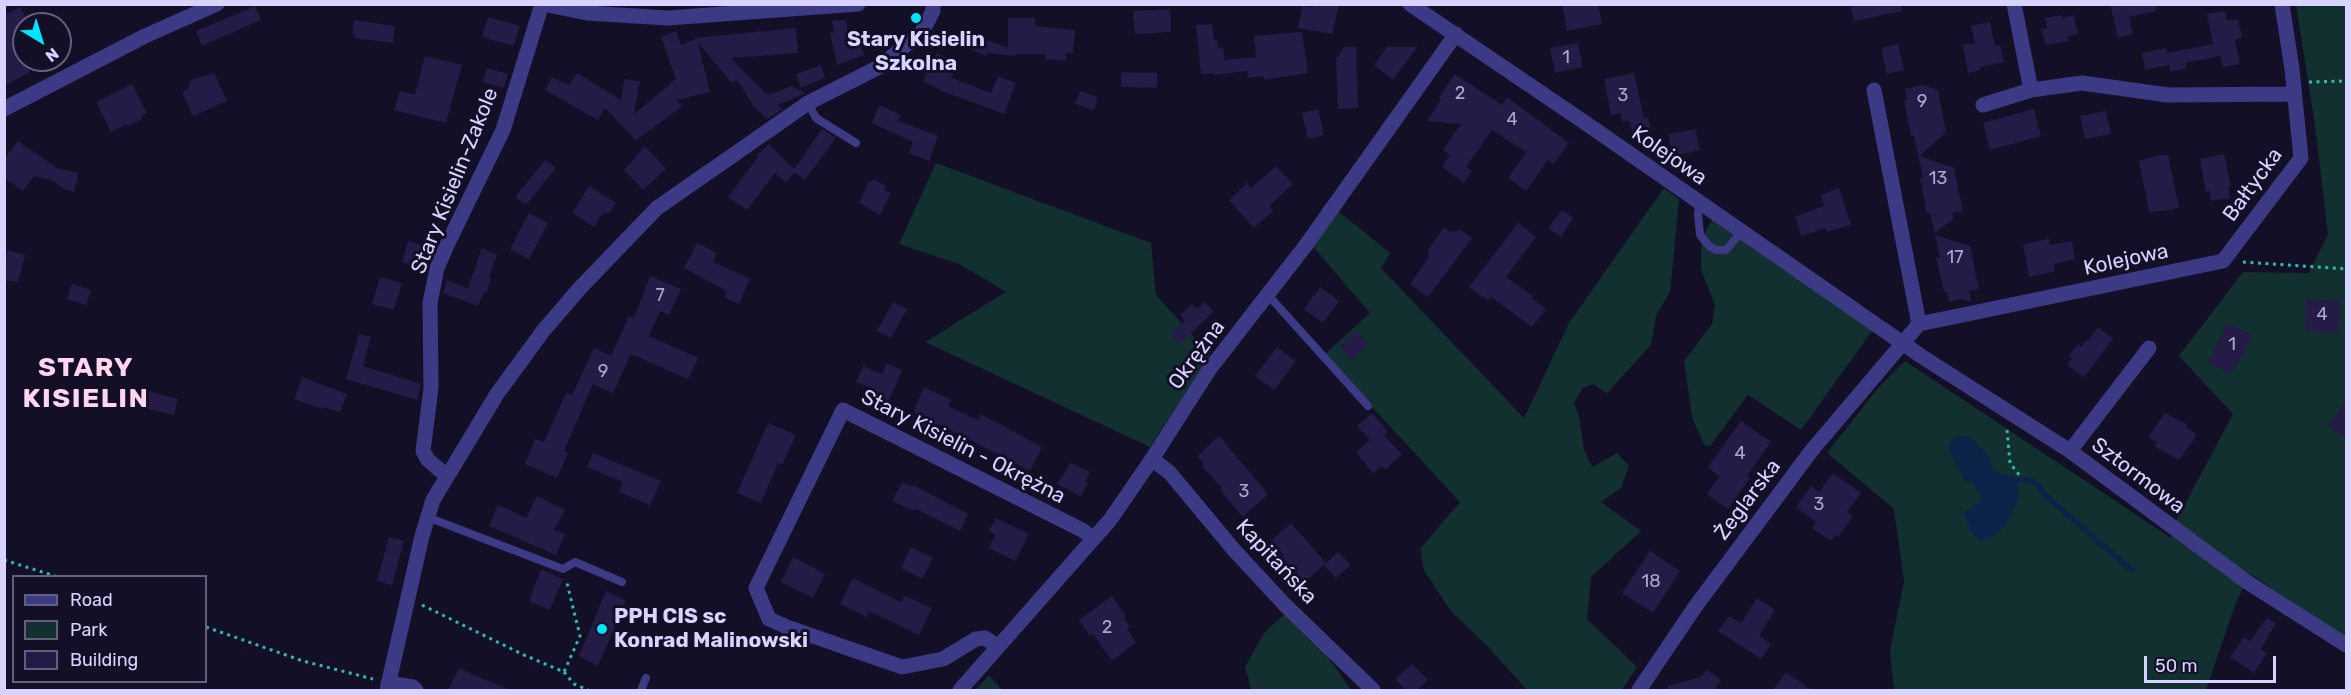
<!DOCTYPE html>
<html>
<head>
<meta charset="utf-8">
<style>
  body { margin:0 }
  #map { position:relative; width:2351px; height:695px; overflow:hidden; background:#130f26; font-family:Rubik,sans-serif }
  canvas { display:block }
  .frame { position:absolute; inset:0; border:6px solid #d9d4ff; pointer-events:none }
  .legend { position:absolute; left:12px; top:575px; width:195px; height:108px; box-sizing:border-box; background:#130f26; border:2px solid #625e7d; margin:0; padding:8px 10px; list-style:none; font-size:18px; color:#d9d4ff }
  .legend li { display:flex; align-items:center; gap:12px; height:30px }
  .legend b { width:30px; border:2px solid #625e7d }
  .north { position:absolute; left:12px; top:12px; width:60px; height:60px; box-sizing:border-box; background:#130f26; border:2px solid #625e7d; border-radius:50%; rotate:142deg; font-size:16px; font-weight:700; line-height:24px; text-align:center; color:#d9d4ff }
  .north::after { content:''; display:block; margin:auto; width:21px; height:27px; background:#00e5ff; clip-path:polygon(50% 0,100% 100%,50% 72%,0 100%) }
  .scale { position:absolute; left:2144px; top:656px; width:132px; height:27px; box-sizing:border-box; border:3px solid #d9d4ff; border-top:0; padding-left:8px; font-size:18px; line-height:21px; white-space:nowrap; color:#d9d4ff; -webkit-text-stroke:4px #130f26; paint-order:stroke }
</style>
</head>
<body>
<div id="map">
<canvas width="2351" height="695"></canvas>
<div class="frame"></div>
<ul class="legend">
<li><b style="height:8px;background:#3d3a85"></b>Road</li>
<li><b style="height:16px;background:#12302f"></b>Park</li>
<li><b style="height:16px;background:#241b47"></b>Building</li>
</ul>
<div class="north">N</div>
<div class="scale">50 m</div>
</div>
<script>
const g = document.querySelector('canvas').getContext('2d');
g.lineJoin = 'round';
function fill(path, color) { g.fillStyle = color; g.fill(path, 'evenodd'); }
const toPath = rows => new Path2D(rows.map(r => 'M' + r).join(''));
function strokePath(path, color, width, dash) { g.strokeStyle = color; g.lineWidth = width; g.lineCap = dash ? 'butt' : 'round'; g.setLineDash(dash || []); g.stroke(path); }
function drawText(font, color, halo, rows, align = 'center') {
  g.font = font + ' Rubik,sans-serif'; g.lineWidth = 6; g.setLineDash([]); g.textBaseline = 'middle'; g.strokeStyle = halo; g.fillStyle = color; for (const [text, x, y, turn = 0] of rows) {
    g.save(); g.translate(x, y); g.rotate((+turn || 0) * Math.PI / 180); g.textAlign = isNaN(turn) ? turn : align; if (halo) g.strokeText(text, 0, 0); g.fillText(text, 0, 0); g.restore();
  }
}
fill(toPath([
  [2296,5,2346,5,2346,639,2249,573,2233,611,2206,690,1894,690,1890,650,1904,581,1894,509,1827,453,1878,388,1905,361,2171,538,2175,523,2233,414,2179,356,2243,272,2309,273,2328,234,2315,125],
  [936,163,1151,243,1156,295,1210,355,1150,447,925,342,1006,292,959,264,899,244],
  [1664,188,1679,199,1670,292,1656,316,1651,345,1607,393,1593,384,1583,388,1574,403,1579,416,1584,450,1592,467,1617,453,1629,466,1621,488,1601,502,1641,531,1591,577,1587,619,1637,667,1622,690,1527,690,1489,648,1450,610,1424,570,1420,549,1460,502,1324,355,1370,313,1304,236,1327,202,1390,253,1381,268,1524,418,1569,323],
  [1715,215,1874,328,1801,430,1748,395,1710,446,1704,445,1692,417,1684,361,1712,324,1715,305,1701,269,1701,240],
  [1291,608,1302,620,1351,690,1251,690,1245,667,1264,633],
  [989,675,1002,690,975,690]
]), '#12302f');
fill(toPath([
  [1960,436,1966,436,1987,453,1994,469,2002,474,2014,476,2019,485,2018,501,2005,526,1990,538,1982,541,1972,534,1963,513,1980,502,1981,496,1972,482,1965,480,1950,453,1949,442]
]), '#0c2248');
strokePath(toPath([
  [2016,480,2027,480,2036,483,2047,497,2133,571]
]), '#0c2248', 5);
fill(toPath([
  [1316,4,1339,4,1332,34,1298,28,1302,6,1312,7],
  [1562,4,1598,4,1602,24,1567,31],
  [1850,4,1901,4,1902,11,1854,21],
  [2110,4,2156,4,2156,11,2129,17,2133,34,2118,38],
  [255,6,261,20,202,46,196,31],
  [20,7,30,24,24,24,24,32,12,39,30,72,4,86,4,16],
  [1170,9,1171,32,1135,34,1133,11],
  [2225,11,2227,21,2238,19,2242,38,2235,40,2240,64,2223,67,2220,56,2186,63,2187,68,2170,72,2169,65,2145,70,2142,53,2166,48,2167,53,2213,44,2207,14],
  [2062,15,2062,18,2074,15,2078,34,2068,36,2069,41,2045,45,2042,29,2047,28,2045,18],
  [488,17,520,26,514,46,482,37],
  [1008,18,1035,18,1035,26,1075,30,1073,53,1066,53,1066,61,1045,59,1045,54,1016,54,1015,56,987,53,987,56,963,46,969,33,1008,48],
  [354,20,395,26,393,43,354,38,355,34,352,34],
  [846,20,848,34,856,31,864,55,837,65,830,33,834,33,832,21],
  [1990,22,1995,46,2000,45,2004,62,1980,67,1980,70,1968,73,1963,45,1975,43,1971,26],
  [1212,24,1214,41,1217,40,1218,48,1223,47,1225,60,1256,57,1254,36,1302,32,1308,73,1264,80,1264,76,1248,78,1247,71,1214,75,1213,73,1201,74,1196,25],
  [796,28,798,53,731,58,767,95,791,86,806,93,778,105,782,109,767,119,754,107,738,81,731,82,698,43,710,92,677,100,682,107,636,140,605,108,598,120,545,90,552,77,569,85,577,73,621,100,624,79,640,81,634,114,676,79,661,37,676,31,681,45,695,39,694,38],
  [1578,43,1583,67,1555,73,1550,48],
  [1898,44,1904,70,1887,74,1881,48],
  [1344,47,1356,47,1358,108,1338,109,1336,59],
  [1387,47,1417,47,1393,80,1374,65],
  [937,53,958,64,951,78,991,93,998,76,1016,83,1004,114,942,91,923,81],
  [425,56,462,65,446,123,394,110,400,91,415,95],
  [821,65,825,78,801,88,796,74],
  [487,68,508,74,504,88,483,82],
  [1121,72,1157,73,1157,88,1121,87],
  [214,73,227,101,193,116,182,92,188,89,191,80],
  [1634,73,1644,118,1648,117,1651,132,1633,135,1629,120,1622,122,1620,113,1611,115,1604,79],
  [1455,74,1502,105,1507,97,1569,143,1554,164,1548,160,1526,191,1508,178,1526,152,1492,130,1466,167,1472,171,1464,183,1442,167,1450,155,1443,150,1461,124,1427,121,1441,99,1439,97],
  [132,84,147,113,141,117,142,119,128,126,127,124,111,132,96,102],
  [1923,85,1938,90,1946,132,1920,156,1954,168,1963,211,1952,213,1954,219,1935,233,1930,213,1927,214,1920,178,1923,178,1914,135,1911,136,1904,100,1907,100,1905,89],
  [1080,91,1098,97,1094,110,1075,104],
  [879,105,901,115,898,121,938,136,929,161,909,153,913,142,872,123],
  [1318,109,1324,135,1308,139,1302,113],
  [2034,109,2041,136,1990,150,1983,123],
  [2106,111,2111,134,2085,139,2080,116],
  [822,129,836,138,805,180,795,173,785,182,775,173,747,210,728,197,758,157,756,156,769,144,794,169],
  [1695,129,1700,150,1673,156,1668,134],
  [18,141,57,168,79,173,74,192,64,189,51,180,34,176,23,191,4,178,4,159],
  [645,146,666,169,643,190,624,170],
  [2224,154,2231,187,2228,187,2230,198,2211,201,2209,191,2206,192,2200,159],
  [2160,155,2168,155,2179,207,2171,210,2149,212,2139,161],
  [545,160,556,168,526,205,515,197],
  [1276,166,1293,184,1269,206,1273,211,1254,228,1229,200,1247,183,1251,188],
  [873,179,886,186,884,190,891,193,880,215,859,203,869,181,871,183],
  [589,186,616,203,610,212,602,214,594,227,572,213],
  [1839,188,1851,225,1826,232,1825,228,1801,236,1795,217,1824,206,1821,195],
  [1562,210,1573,218,1561,237,1548,228],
  [529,213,548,223,529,259,510,249],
  [1518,223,1536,237,1506,277,1533,296,1531,298,1546,309,1532,327,1491,297,1488,301,1469,287],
  [1444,227,1450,232,1461,230,1472,238,1428,297,1410,284,1429,257,1428,250],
  [1935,235,1970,246,1979,289,1969,291,1971,302,1961,299,1949,302,1947,292,1944,292,1936,257,1940,257],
  [2049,239,2050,245,2072,241,2075,259,2054,264,2055,271,2029,277,2023,244],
  [408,241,424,246,419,267,402,262],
  [697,243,717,253,713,262,750,279,739,304,724,297,727,291,684,268],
  [482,248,497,255,489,277,491,279,486,293,484,292,478,306,443,293,447,280,468,288],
  [7,250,25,255,18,282,4,280],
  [650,276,681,289,669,315,660,311,649,336,698,358,688,379,631,354,613,393,593,384,564,451,568,453,557,478,525,464,535,439,544,442,566,393,572,395,594,348,611,356,629,316,634,318],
  [380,277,402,283,394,310,372,304],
  [72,284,91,290,86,305,67,299],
  [1320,287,1339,301,1323,323,1304,309],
  [2306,299,2340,300,2339,332,2305,331],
  [893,302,907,309,891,338,877,331],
  [1205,302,1214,311,1179,345,1170,336,1185,321,1180,315,1192,304,1197,309],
  [2227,323,2252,335,2237,367,2235,366,2231,374,2208,363],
  [2098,327,2113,339,2084,377,2067,365,2072,358,2069,356,2078,344,2081,347,2086,340,2088,341],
  [1356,330,1368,344,1352,360,1339,346],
  [359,334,371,337,363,366,421,384,417,400,346,379],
  [1277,347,1296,361,1274,390,1255,376],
  [887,363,902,370,889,401,869,393,871,388,856,382,863,366,882,374],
  [302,377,347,394,340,412,323,407,322,409,294,399],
  [924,387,951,400,948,406,978,420,981,414,1042,447,1030,471,939,424,936,424,932,432,919,425,922,417,915,413,915,408],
  [148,391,178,399,174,415,144,408],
  [2346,400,2346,439,2328,427],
  [1372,413,1388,431,1384,435,1402,454,1385,470,1382,466,1373,473,1356,452,1370,440,1357,426],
  [2165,413,2188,425,2186,427,2197,435,2179,460,2154,446,2157,443,2148,437],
  [1741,421,1771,442,1747,476,1750,478,1728,509,1707,494,1719,477,1708,467],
  [768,423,796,435,782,465,778,463,761,503,737,493],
  [1219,436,1268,494,1243,517,1220,490,1222,488,1202,466,1204,464,1197,456],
  [593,453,661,481,650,505,619,492,623,482,587,467],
  [1071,463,1090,472,1085,482,1088,483,1081,496,1057,484],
  [1833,473,1861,493,1847,512,1853,516,1838,537,1835,535,1831,541,1812,528,1816,522,1796,507,1811,486,1819,492],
  [902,482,913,487,913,485,968,514,960,531,916,509,914,511,892,501],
  [537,496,565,510,554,530,565,534,556,555,489,526,498,505,526,518],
  [996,518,1029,534,1015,561,989,548,995,535,989,531],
  [1291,523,1326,563,1304,583,1281,557,1284,555,1271,541],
  [389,537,404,541,392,585,377,581],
  [911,547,933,558,922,579,901,568],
  [1650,551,1680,571,1653,613,1622,593],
  [1338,552,1351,565,1336,578,1324,565],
  [793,557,825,574,813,598,781,582],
  [541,569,563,579,550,610,529,601],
  [853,578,901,602,905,596,932,608,919,635,869,611,867,617,840,604],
  [606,591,626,601,598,666,579,656],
  [1112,596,1126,616,1124,618,1130,627,1127,629,1136,642,1112,661,1093,634,1090,636,1079,620],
  [1757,598,1775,610,1759,636,1771,644,1761,659,1718,631,1729,616,1741,623],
  [2267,618,2276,623,2261,649,2267,653,2254,673,2230,657,2244,637,2250,641],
  [1412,664,1428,680,1417,690,1405,690,1395,679],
  [459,668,509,690,448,690],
  [1707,670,1721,680,1714,690,1669,690,1668,686,1700,677],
  [1786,672,1811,690,1773,690]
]), '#241b47');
strokePath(toPath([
  [2309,82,2346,81],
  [2243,262,2346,269],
  [2007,430,2010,463,2020,476],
  [4,560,55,576],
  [422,605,524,655,564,672,580,636,566,579],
  [206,627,303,661,373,679],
  [564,672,574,684,588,690]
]), '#2fb8b0', 3, [3, 4.5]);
strokePath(toPath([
  [808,103,816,118,856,143],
  [1699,202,1698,213,1700,235,1709,246,1716,250,1726,250,1742,231],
  [1268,295,1368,406],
  [427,517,563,569,575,562,622,582],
  [641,690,646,678]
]), '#3d3a85', 8);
strokePath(toPath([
  [1410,4,1587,124,1921,356,2070,451,2247,582,2346,645],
  [2014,4,2031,90],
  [1874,90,1919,324],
  [1983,105,2031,90,2082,83,2168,95,2294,94],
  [1919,324,2223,261,2301,158,2292,69,2282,4],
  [2070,451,2149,348],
  [1152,459,1170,473,1234,550,1285,605,1373,690],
  [447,476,428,460,423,451,431,388,430,303,437,268,448,243,503,130,542,4],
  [997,646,985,638,976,639,943,659,902,667,787,627,769,619,756,588,843,410,1082,530,1093,538],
  [388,683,413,687,416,690],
  [387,690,422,536,433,500,497,394,543,331,580,288,657,208,808,103,879,67,922,32,933,11,933,4],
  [960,690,1110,520,1152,459,1209,370,1306,245,1456,34],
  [1639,690,1695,607,1812,450,1919,324]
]), '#3d3a85', 15);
strokePath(toPath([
  [543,4,587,13,668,18,858,4],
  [4,109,145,36,217,4]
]), '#3d3a85', 15);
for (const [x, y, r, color] of [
  [916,18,6,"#00e5ff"],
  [602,629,6,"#00e5ff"]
]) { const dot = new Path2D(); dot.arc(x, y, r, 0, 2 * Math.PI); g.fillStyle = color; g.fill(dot); strokePath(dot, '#130f26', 2); }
drawText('18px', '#aca6d1', null, [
  ["1",1566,58],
  ["2",1460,94],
  ["3",1623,96],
  ["9",1922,102],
  ["4",1512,120],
  ["13",1938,179],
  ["17",1955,258],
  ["7",660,296],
  ["4",2322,315],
  ["1",2232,345],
  ["9",603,372],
  ["4",1740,454],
  ["3",1244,492],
  ["3",1819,505],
  ["18",1651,582],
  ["2",1107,628]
]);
drawText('bold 21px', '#d9d4ff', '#130f26', [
  ["Stary Kisielin",916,40],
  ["Szkolna",916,64],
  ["PPH CIS sc",614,617,"left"],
  ["Konrad Malinowski",614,641,"left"]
]);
drawText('21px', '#d9d4ff', '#130f26', [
  ["Kolejowa",1669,156,35],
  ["Stary Kisielin-Zakole",455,181,-68],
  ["Bałtycka",2253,185,-54],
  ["Kolejowa",2126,260,-12],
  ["Okrężna",1197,355,-54],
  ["Stary Kisielin - Okrężna",963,447,27],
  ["Sztormowa",2138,476,37],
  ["Żeglarska",1748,500,-53],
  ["Kapitańska",1276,562,47]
]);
g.letterSpacing = '1.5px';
drawText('bold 27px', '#ffd6f0', '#130f26', [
  ["STARY",86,368],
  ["KISIELIN",86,399]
]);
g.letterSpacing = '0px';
</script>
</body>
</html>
